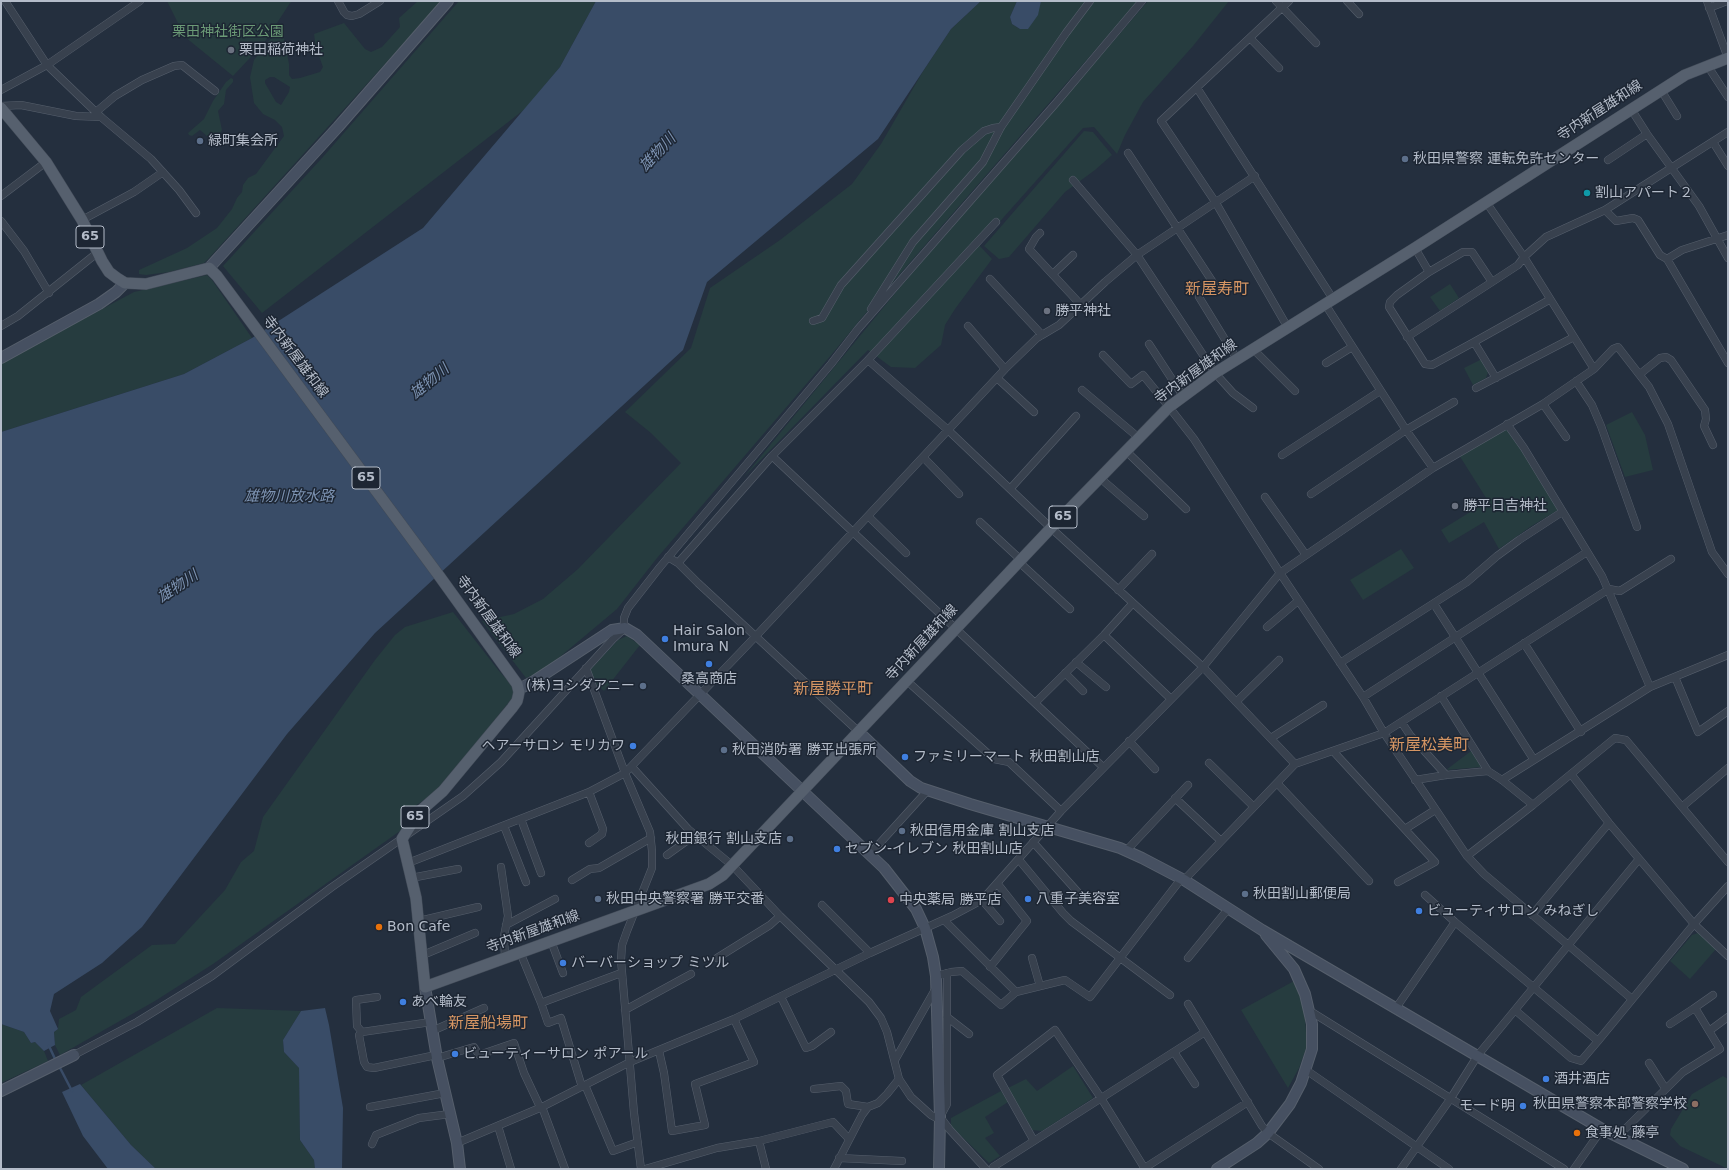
<!DOCTYPE html>
<html>
<head>
<meta charset="utf-8">
<style>
  body { margin:0 }
  #map { position:relative; width:1729px; height:1170px; overflow:hidden; background:#242f3e; font-family:"DejaVu Sans",sans-serif }
  canvas { display:block }
  .frame { position:absolute; inset:0; border:2px solid #b4bcc9; pointer-events:none }
</style>
</head>
<body>
<div id="map">
<canvas width="1729" height="1170"></canvas>
<div class="frame"></div>
</div>
<script>
const g = document.querySelector('canvas').getContext('2d');
g.lineJoin = 'round';
function fill(path, color) { g.fillStyle = color; g.fill(path, 'evenodd'); }
const toPath = rows => new Path2D(rows.map(r => 'M' + r).join(''));
function strokePath(path, color, width, dash) { g.strokeStyle = color; g.lineWidth = width; g.lineCap = dash ? 'butt' : 'round'; g.setLineDash(dash || []); g.stroke(path); }
function drawText(font, color, halo, rows, align = 'center') {
  g.font = font + ' "DejaVu Sans","Noto Sans JP",sans-serif'; g.lineWidth = 3; g.setLineDash([]); g.textBaseline = 'middle'; g.strokeStyle = halo; g.fillStyle = color; for (const [text, x, y, turn = 0] of rows) {
    g.save(); g.translate(x, y); g.rotate((+turn || 0) * Math.PI / 180); g.textAlign = isNaN(turn) ? turn : align; if (halo) g.strokeText(text, 0, 0); g.fillText(text, 0, 0); g.restore();
  }
}
fill(toPath([
  [167,1,293,1,290,3,264,43,233,76,185,37],
  [418,1,442,1,210,257,204,263,169,272,146,275,139,274,139,270,187,248,217,228,232,209,237,198,242,192,243,185,248,178,256,174,284,136,282,127,275,120,263,114,254,103,250,77,254,60,272,37,280,32,284,38,289,64,289,75,292,79,300,78,320,72,323,67,316,48,314,34,344,23,365,49,371,52,382,47,400,27,399,18],
  [270,77,274,77,290,87,289,92,281,105,276,102,265,83,265,80],
  [459,1,596,1,560,67,525,109,262,313,223,266,322,158],
  [981,1,1017,1,1010,17,1012,24,1020,29,1028,29,1041,1,1138,1,859,321,832,354,657,558,617,609,543,671,526,678,482,621,514,614,543,599,578,569,681,463,651,433,625,412,691,348,710,288,780,240,852,184,881,144,922,73,951,29],
  [1148,1,1229,1,1193,46,1143,102,1125,135,1117,154,1094,127,1083,128,979,245,992,259,955,309,945,325,941,345,915,368,891,367,868,350,743,478,901,286],
  [231,78,233,79,233,82,226,90,224,104,218,111,222,130,219,136,214,138,208,137,200,130,192,136,189,135,188,133,204,119,213,101,226,82],
  [1084,131,1093,132,1112,155,1095,170,1065,192,1009,257,999,259,984,246],
  [207,275,212,280,252,338,184,374,1,432,1,363,134,292],
  [1450,284,1459,298,1440,311,1430,297],
  [1482,359,1488,372,1486,378,1473,385,1464,368],
  [1632,412,1645,435,1653,470,1625,477,1606,425],
  [1506,427,1523,451,1558,510,1530,527,1499,549,1484,522,1449,543,1441,530,1488,501,1459,455],
  [1401,549,1414,568,1363,600,1350,580],
  [453,612,499,671,513,686,513,697,439,790,415,806,409,813,400,831,213,964,155,1001,60,1055,55,1045,54,1032,58,1029,59,1019,76,1010,81,997,152,945,175,944,225,890,241,862,254,851,263,817,375,660,395,635,405,627],
  [627,636,640,645,604,691,595,683,590,670,618,640],
  [1471,751,1482,767,1446,770],
  [1698,933,1716,949,1690,979,1670,961,1692,935],
  [1294,981,1304,1004,1307,1046,1299,1068,1288,1088,1241,1010],
  [217,1008,301,1011,283,1040,284,1052,299,1068,300,1140,314,1160,315,1169,156,1169,131,1145,81,1085],
  [1,1024,24,1032,31,1043,35,1042,44,1051,48,1061,1,1083],
  [1073,1066,1093,1098,1042,1131,1032,1130,1008,1088,1026,1079,1037,1091],
  [1723,1076,1728,1079,1728,1169,1680,1146,1670,1135,1671,1129,1692,1094],
  [1001,1091,1008,1102,985,1117,994,1133,985,1138,1000,1156,989,1163,951,1126,951,1118]
]), '#263c3f');
fill(toPath([
  [596,1,981,1,951,29,878,139,707,282,683,350,375,633,287,734,142,927,102,963,54,994,50,1011,58,1029,54,1032,55,1045,44,1051,35,1042,31,1043,24,1032,1,1024,1,432,184,374,252,338,423,228,560,67],
  [1017,1,1041,1,1038,15,1028,29,1020,29,1012,24,1010,17],
  [325,1008,329,1025,343,1108,342,1169,315,1169,314,1160,300,1140,299,1068,284,1052,283,1040,301,1011],
  [80,1084,131,1145,156,1169,108,1169,83,1136,62,1092]
]), '#394c67');
strokePath(toPath([
  [49,1046,56,1061],
  [59,1066,72,1091]
]), '#394c67', 2.5);
const street = toPath([
  [5,1,47,65,101,117,151,159,179,190,196,213],
  [338,1,344,12,347,15,352,16,359,14,380,1],
  [1276,1,1316,43],
  [1347,1,1359,14],
  [1707,1,1728,58],
  [1709,8,1727,1],
  [1250,38,1279,68],
  [1707,65,1728,97],
  [1197,88,1333,299],
  [1,90,47,65,140,1],
  [1661,90,1677,116],
  [1,106,21,105,76,116,101,117],
  [1631,109,1647,134,1699,206,1728,258],
  [96,112,115,96,142,80,174,66,182,65,215,91],
  [1713,142,1728,166],
  [1128,153,1216,287],
  [1608,160,1647,134],
  [1073,180,1137,255,1215,373,1233,393,1253,408],
  [1,196,46,162],
  [1605,210,1616,221,1633,218,1638,220,1660,255,1667,259],
  [82,220,134,192,163,172],
  [1,221,24,251,49,293],
  [1040,233,1036,237,1029,249,1081,305],
  [1728,235,1682,250,1667,259,1728,363],
  [1415,248,1429,272],
  [1053,274,1073,255],
  [990,279,1042,335],
  [1199,297,1237,359],
  [1325,304,1406,430,1433,468],
  [871,309,913,242,983,162,1001,127,1066,33,1090,1],
  [813,321,822,318,841,285,962,150,984,131,993,128,1001,127],
  [1,326,18,316,97,253],
  [968,326,1005,369],
  [1288,328,1216,203,1161,121,1289,1],
  [1407,337,1492,282],
  [1474,342,1549,300],
  [1149,344,1183,396],
  [1253,349,1295,391],
  [1103,355,1131,384,1143,375,1169,407],
  [868,360,948,430,1051,528,1203,667,1295,764],
  [1326,363,1352,347],
  [1594,369,1613,349,1618,347,1649,387,1668,424,1712,552,1728,574],
  [1640,374,1660,358,1666,357,1671,360,1705,410,1706,419,1704,426,1713,445],
  [997,378,1034,412],
  [1496,378,1474,342,1432,365,1425,364,1389,307,1390,302,1397,295,1429,272,1463,252,1472,252,1492,282,1518,265,1524,257,1546,237,1605,210,1728,132],
  [1576,381,1592,405,1601,426,1637,527],
  [1476,388,1574,337],
  [1082,390,1139,438],
  [1543,404,1566,437],
  [1169,407,1194,439,1280,573,1363,697,1384,733,1467,856,1484,874,1632,999],
  [1126,451,1186,509],
  [1282,455,1380,391],
  [772,456,1103,767],
  [923,457,959,494],
  [1100,478,1144,516],
  [1010,489,1076,416],
  [1311,494,1406,430,1454,402],
  [1265,497,1306,555],
  [868,516,906,553],
  [980,522,1021,560],
  [668,557,678,563,698,583,859,732],
  [1019,562,1070,609],
  [678,563,772,456,868,360,996,222],
  [1118,590,1152,554],
  [1434,604,1534,760],
  [1267,627,1298,601],
  [1104,635,1171,699],
  [1524,643,1581,732],
  [1076,662,1106,687],
  [1340,663,1467,582,1497,556,1519,540,1562,512],
  [586,668,625,773,650,832,652,851,652,868,627,931,622,945,621,960,634,1113,641,1169],
  [1065,673,1083,691],
  [1675,677,1698,732,1728,711],
  [907,681,994,759,1009,762,1061,811],
  [1650,687,1728,655],
  [1441,696,1488,771],
  [1363,697,1587,552],
  [1236,702,1279,660],
  [1035,703,1104,635,1132,604],
  [1402,723,1410,735,1446,775],
  [1271,738,1323,705],
  [1129,741,1155,769],
  [1333,751,1435,862,1398,882],
  [1209,763,1254,807],
  [632,767,688,829,733,866,780,916,869,1002,881,1018,887,1032,899,1079,911,1097,931,1115,940,1120],
  [1571,774,1609,823,1694,924,1728,956],
  [1415,780,1446,775,1488,771,1502,780,1533,805],
  [1502,780,1650,687,1602,576,1524,448,1507,424],
  [1277,783,1369,881],
  [589,792,603,829,602,834,589,843],
  [1175,798,1221,841],
  [1683,806,1728,768],
  [521,819,541,873],
  [504,826,526,882],
  [1405,829,1435,810],
  [1033,842,1083,898],
  [1126,851,1188,785],
  [870,854,928,790],
  [667,855,695,835],
  [1467,856,1533,805,1615,738,1626,740,1728,862],
  [1020,861,1063,913,1071,921,1170,995],
  [408,863,589,792,625,773,756,636,1005,369,1037,338,1059,325,1105,282,1137,255,1255,176],
  [501,867,508,916,504,936,505,958],
  [411,878,458,869],
  [572,880,590,869,599,868,651,838],
  [1184,880,1295,764,1384,733,1609,589,1620,591,1671,559],
  [1425,895,1455,922],
  [982,900,1000,921],
  [822,905,870,953],
  [1532,915,1609,823],
  [944,920,1016,992],
  [419,921,478,907],
  [506,925,555,899],
  [551,941,563,973],
  [520,952,541,1003,621,973],
  [423,955,475,933],
  [717,958,770,925,780,916],
  [1032,958,1040,986],
  [1188,958,1228,909],
  [990,967,1027,921,997,883],
  [947,973,947,1104,940,1117,950,1130,986,1169],
  [936,976,951,972,962,971,1001,1005,1016,992,1065,980,1090,997,1181,879],
  [781,997,806,1048,812,1046,831,1032],
  [541,1003,548,1023,561,1018,582,1087],
  [1188,1004,1205,1032],
  [1396,1008,1455,922,1598,1041,1694,924,1728,886],
  [1693,1009,1713,995],
  [625,1010,691,974],
  [1515,1010,1571,1058,1581,1061,1598,1041],
  [1310,1011,1564,1169],
  [947,1017,969,1034],
  [431,1022,362,1032,359,1035,364,1062,367,1067,374,1068,436,1055],
  [432,1031,484,1008],
  [1709,1031,1728,1017],
  [362,1032,357,1026,356,1000,377,997],
  [659,1051,664,1073,672,1131,705,1125,695,1084,754,1062,734,1019],
  [1174,1052,1195,1084],
  [74,1055,137,1022,212,976,332,887,463,796,501,762,613,639,625,628,624,625,624,618,628,608,660,567,831,364,858,329,1056,103,1142,1],
  [437,1058,474,1047,479,1055,514,1043,524,1073,540,1107],
  [895,1060,936,988],
  [1649,1063,1665,1088],
  [1306,1070,1449,1169],
  [585,1085,613,1151,638,1142],
  [814,1089,841,1086,846,1091,848,1104,868,1107],
  [370,1107,445,1093],
  [542,1107,565,1169],
  [498,1126,511,1169],
  [1618,1136,1683,1072,1720,1049,1697,1011,1693,1009,1670,1024],
  [759,1141,766,1169],
  [1034,1141,997,1075,1055,1030,1101,1098,1145,1169],
  [457,1143,542,1107,630,1062,734,1019,870,953,952,916,982,900,1061,811,1203,667,1280,573,1433,468,1543,404,1594,369,1524,257,1486,202],
  [372,1144,376,1135,419,1118,450,1114],
  [839,1158,902,1161],
  [645,1169,717,1148,759,1141,833,1122,849,1139],
  [834,1169,862,1115,868,1107,878,1103,887,1094,899,1079],
  [993,1169,993,1167,1205,1032,1262,1126,1268,1133,1319,1169],
  [1143,1169,1248,1102],
  [1401,1169,1451,1098,1478,1055,1639,859],
  [1574,1169,1602,1129]
]);
const secondary = toPath([
  [209,268,338,127,448,1],
  [1,358,99,304,116,292,125,283],
  [519,687,523,687,534,681,612,630,625,628,637,635,884,868,916,909,925,928,933,957,936,976,940,1117,939,1169],
  [859,732,910,781,921,788,970,804,1120,848,1142,858,1184,880,1262,930,1602,1129,1683,1169],
  [425,987,437,1058,457,1143,460,1169],
  [1,1091,74,1055],
  [1217,1169,1257,1143,1268,1133,1290,1104,1301,1083,1312,1049,1312,1024,1305,994,1294,969,1266,935]
]);
const primary = toPath([
  [1,108,46,162,82,220,102,261,109,272,117,278,125,283,146,284,209,268,217,276,440,577,517,684,519,692,518,697,517,701,512,708,443,791,418,813,402,839,416,898,425,987,709,884,723,875,1051,528,1169,407,1215,373,1415,248,1685,75,1728,58]
]);
strokePath(street, '#565f6c', 8);
strokePath(secondary, '#565f6c', 12);
strokePath(primary, '#414a57', 12);
strokePath(street, '#38414e', 7);
strokePath(secondary, '#465061', 10);
strokePath(primary, '#56606e', 11);
for (const [x, y, r, color] of [
  [231,50,4,"#6b7280"],
  [200,141,4,"#5c6f8a"],
  [1405,159,4,"#5c6f8a"],
  [1587,193,4,"#0f9aa8"],
  [1047,311,4,"#6b7280"],
  [1455,506,4,"#6b7280"],
  [665,639,4,"#3f7fe0"],
  [709,664,4,"#3f7fe0"],
  [643,686,4,"#5c6f8a"],
  [633,746,4,"#3f7fe0"],
  [724,750,4,"#5c6f8a"],
  [905,757,4,"#3f7fe0"],
  [902,831,4,"#5c6f8a"],
  [790,839,4,"#5c6f8a"],
  [837,849,4,"#3f7fe0"],
  [1245,894,4,"#5c6f8a"],
  [598,899,4,"#5c6f8a"],
  [1028,899,4,"#3f7fe0"],
  [891,900,4,"#e0444e"],
  [1419,911,4,"#3f7fe0"],
  [379,927,4,"#e8710a"],
  [563,963,4,"#3f7fe0"],
  [403,1002,4,"#3f7fe0"],
  [455,1054,4,"#3f7fe0"],
  [1546,1079,4,"#3f7fe0"],
  [1695,1104,4,"#8d6e63"],
  [1523,1106,4,"#3f7fe0"],
  [1577,1133,4,"#e8710a"]
]) { const dot = new Path2D(); dot.arc(x, y, r, 0, 2 * Math.PI); g.fillStyle = color; g.fill(dot); strokePath(dot, '#1d2633', 1.5); }
for (const [x, y, w] of [
  [90,237,28],
  [366,478,28],
  [1063,517,28],
  [415,817,28]
]) { const box = new Path2D(); box.roundRect(x - w / 2, y - 11, w, 22, 3); g.fillStyle = '#1d2633'; g.fill(box); strokePath(box, '#b4bcc9', 1); }
drawText('bold 13px', '#b4bcc9', null, [
  ["65",90,237],
  ["65",366,478],
  ["65",1063,517],
  ["65",415,817]
]);
drawText('14px', '#6b9a76', '#1d2633', [
  ["栗田神社街区公園",228,32]
]);
drawText('14px', '#b4bcc9', '#1d2633', [
  ["栗田稲荷神社",239,50],
  ["緑町集会所",208,141],
  ["秋田県警察 運転免許センター",1413,159],
  ["割山アパート２",1595,193],
  ["勝平神社",1055,311],
  ["勝平日吉神社",1463,506],
  ["Hair Salon",673,631],
  ["Imura N",673,647],
  ["桑高商店",709,679,"center"],
  ["(株)ヨシダアニー",635,686,"right"],
  ["ヘアーサロン モリカワ",625,746,"right"],
  ["秋田消防署 勝平出張所",732,750],
  ["ファミリーマート 秋田割山店",913,757],
  ["秋田信用金庫 割山支店",910,831],
  ["秋田銀行 割山支店",782,839,"right"],
  ["セブン-イレブン 秋田割山店",845,849],
  ["秋田割山郵便局",1253,894],
  ["秋田中央警察署 勝平交番",606,899],
  ["八重子美容室",1036,899],
  ["中央薬局 勝平店",899,900],
  ["ビューティサロン みねぎし",1427,911],
  ["Bon Cafe",387,927],
  ["バーバーショップ ミツル",571,963],
  ["あべ輪友",411,1002],
  ["ビューティーサロン ポアール",463,1054],
  ["酒井酒店",1554,1079],
  ["秋田県警察本部警察学校",1687,1104,"right"],
  ["モード明",1515,1106,"right"],
  ["食事処 藤亭",1585,1133]
], 'left');
drawText('14px', '#b4bcc9', '#1d2633', [
  ["寺内新屋雄和線",1600,111,-33],
  ["寺内新屋雄和線",295,357,53],
  ["寺内新屋雄和線",1196,372,-36],
  ["寺内新屋雄和線",488,617,54],
  ["寺内新屋雄和線",922,643,-47],
  ["寺内新屋雄和線",533,932,-20]
]);
drawText('italic 15px', '#7c92b1', '#1d2633', [
  ["雄物川",658,153,-47],
  ["雄物川",430,382,-40],
  ["雄物川放水路",289,497],
  ["雄物川",178,587,-34]
]);
drawText('16px', '#d59563', '#1d2633', [
  ["新屋寿町",1217,290],
  ["新屋勝平町",833,690],
  ["新屋松美町",1429,746],
  ["新屋船場町",488,1024]
]);
</script>
</body>
</html>
